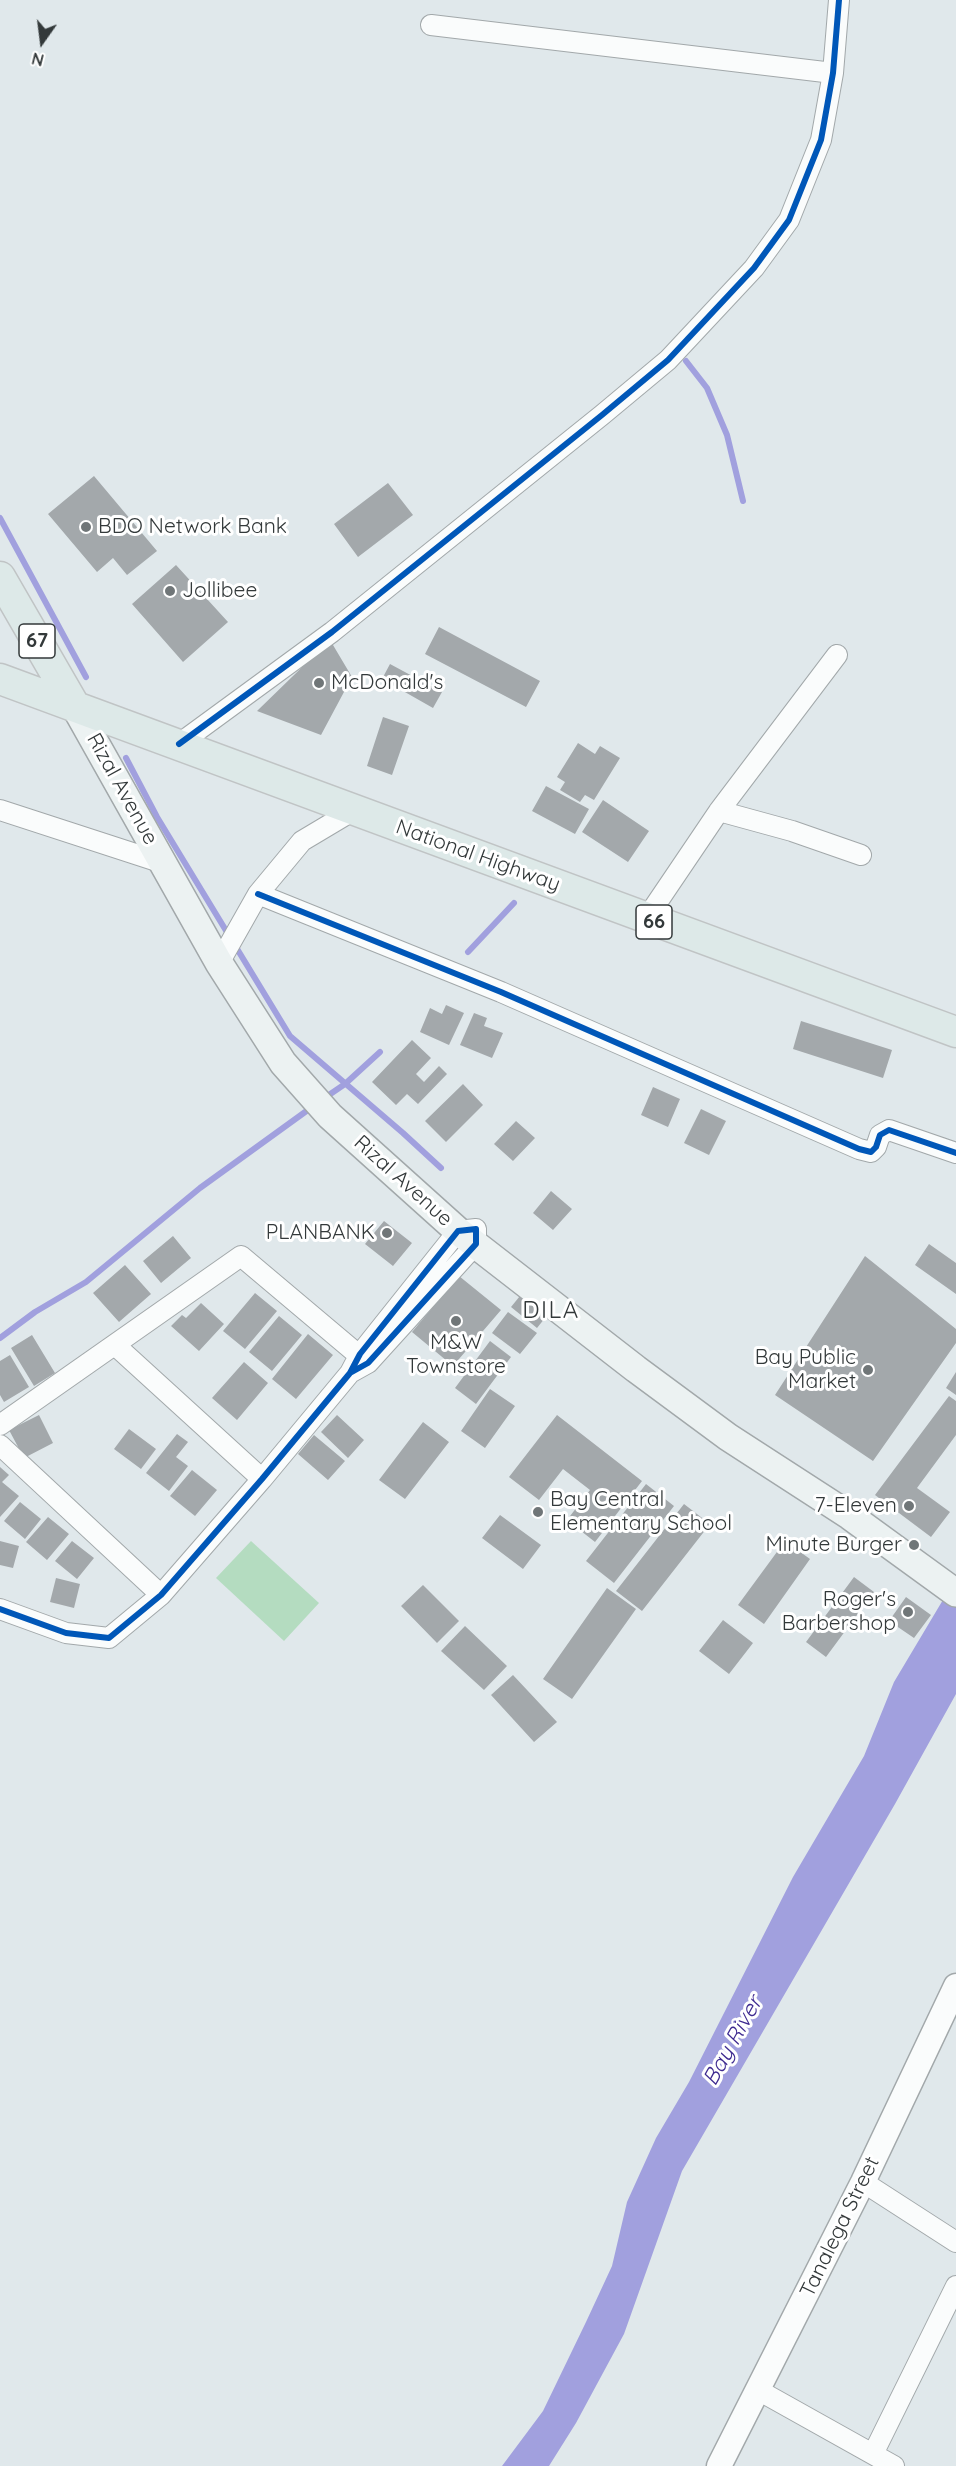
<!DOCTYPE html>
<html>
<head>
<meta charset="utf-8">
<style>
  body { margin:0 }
  #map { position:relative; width:956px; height:2466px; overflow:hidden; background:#e0e8eb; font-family:Quicksand,sans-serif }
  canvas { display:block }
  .north { position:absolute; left:12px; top:12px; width:60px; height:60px; -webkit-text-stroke:4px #fff; paint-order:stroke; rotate:194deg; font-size:16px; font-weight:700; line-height:24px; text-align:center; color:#33393a }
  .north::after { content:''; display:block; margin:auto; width:21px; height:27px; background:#33393a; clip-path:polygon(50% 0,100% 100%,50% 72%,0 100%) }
</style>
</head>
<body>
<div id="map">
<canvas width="956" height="2466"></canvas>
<div class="north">N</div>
</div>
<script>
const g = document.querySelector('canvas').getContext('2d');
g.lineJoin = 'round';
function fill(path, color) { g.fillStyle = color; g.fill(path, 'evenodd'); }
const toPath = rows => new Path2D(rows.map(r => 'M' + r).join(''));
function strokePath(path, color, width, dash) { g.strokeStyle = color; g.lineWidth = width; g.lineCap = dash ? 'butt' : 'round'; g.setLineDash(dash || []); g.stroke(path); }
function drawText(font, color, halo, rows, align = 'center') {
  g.font = font + ' Quicksand,sans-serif'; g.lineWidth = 6; g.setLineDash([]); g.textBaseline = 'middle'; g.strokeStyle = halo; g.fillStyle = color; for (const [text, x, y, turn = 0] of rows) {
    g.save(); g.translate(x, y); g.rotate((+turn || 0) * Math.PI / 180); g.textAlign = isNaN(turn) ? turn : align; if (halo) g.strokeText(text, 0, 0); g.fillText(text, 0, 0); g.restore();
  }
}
fill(toPath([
  [251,1541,319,1603,284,1641,216,1578]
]), '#b4dcc0');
fill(toPath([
  [956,1578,956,1694,895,1804,682,2171,624,2334,576,2423,549,2466,502,2466,543,2411,586,2322,612,2266,627,2202,656,2138,689,2082,793,1877,864,1756,894,1682]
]), '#a1a0de');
strokePath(toPath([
  [686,361,707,388,727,435,743,501],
  [0,518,86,677],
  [126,758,157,817,290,1036,403,1133,441,1168],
  [468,952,514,903],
  [323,1099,345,1084,380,1052],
  [0,1338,35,1312,86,1282,200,1188,312,1107]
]), '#a1a0de', 6);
fill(toPath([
  [94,476,157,551,127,575,113,558,97,572,48,514],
  [388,483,413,515,358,557,334,524],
  [176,565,228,622,183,662,132,604],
  [439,627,540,681,526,707,425,654],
  [330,640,352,677,321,735,257,711],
  [390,664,442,692,433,708,382,679],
  [383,717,409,726,392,775,367,766],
  [578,743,595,754,600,746,620,758,594,800,585,795,580,802,560,790,565,782,557,777],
  [546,786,589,809,575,834,532,811],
  [603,800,649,831,628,862,582,832],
  [446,1005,464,1013,449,1045,420,1032,430,1008,442,1014],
  [474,1013,487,1018,484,1026,503,1033,492,1058,460,1045],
  [801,1021,892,1050,883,1078,793,1049],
  [412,1040,431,1058,416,1074,424,1082,439,1066,447,1074,418,1104,407,1094,396,1105,372,1082],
  [463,1084,483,1105,446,1142,425,1121],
  [653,1087,680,1099,668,1127,641,1115],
  [701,1109,726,1121,709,1155,684,1143],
  [516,1121,535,1138,513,1161,494,1144],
  [551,1191,572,1209,553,1230,533,1213],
  [384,1221,412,1243,393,1266,365,1244],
  [173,1236,191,1258,161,1283,143,1261],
  [929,1244,956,1263,956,1294,915,1265],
  [865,1256,956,1329,956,1343,873,1461,775,1395],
  [125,1265,151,1294,119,1322,93,1293],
  [459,1276,501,1310,453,1366,412,1332],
  [524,1291,547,1309,542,1315,545,1318,537,1328,511,1307],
  [255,1293,277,1311,245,1349,223,1331],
  [201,1303,224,1324,199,1351,171,1326,182,1315,186,1318],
  [508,1312,537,1333,520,1354,492,1333],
  [279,1316,302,1335,272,1371,249,1352],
  [308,1334,333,1355,296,1399,272,1379],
  [32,1335,55,1373,34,1386,11,1348],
  [490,1341,511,1357,476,1404,455,1388],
  [10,1355,29,1387,4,1402,0,1395,0,1361],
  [244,1362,268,1383,237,1420,212,1398],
  [956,1372,956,1395,946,1388],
  [490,1389,515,1406,485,1448,461,1431],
  [949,1396,956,1401,956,1435,917,1488,950,1512,931,1537,875,1495],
  [39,1415,53,1443,24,1458,9,1430],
  [337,1415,364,1440,348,1458,321,1432],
  [557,1415,642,1481,595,1542,567,1520,590,1490,563,1469,539,1500,509,1477],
  [423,1422,449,1442,405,1499,379,1480],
  [129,1429,156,1449,141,1469,114,1449],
  [177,1434,188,1442,176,1457,188,1466,169,1491,146,1473],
  [314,1435,345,1461,328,1480,298,1454],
  [0,1467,9,1475,2,1482,19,1496,0,1517],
  [192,1470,217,1490,195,1516,170,1496],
  [646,1484,674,1506,614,1583,586,1561],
  [20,1502,41,1519,25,1539,4,1521],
  [684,1504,710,1524,642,1611,616,1591],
  [500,1515,541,1545,523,1569,482,1538],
  [48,1517,69,1534,47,1560,26,1542],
  [0,1541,19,1546,13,1568,0,1565],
  [72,1541,94,1558,77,1579,55,1561],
  [785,1541,810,1559,764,1624,738,1605],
  [854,1577,874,1592,826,1657,806,1642],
  [56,1578,80,1584,74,1608,50,1602],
  [423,1585,459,1621,437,1643,401,1606],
  [607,1588,636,1609,572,1699,543,1679],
  [906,1597,931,1615,914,1638,889,1621],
  [723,1620,753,1643,729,1674,699,1651],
  [465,1626,507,1666,484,1690,441,1651],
  [513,1675,557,1722,534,1742,491,1695]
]), '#a3a8ab');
const minor = toPath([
  [431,25,833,73],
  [179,744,332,632,602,415,668,360,754,268,789,220,821,140,833,73,839,0],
  [0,810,163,863],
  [719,811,792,831,861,855],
  [258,894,501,992,859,1149,871,1152,876,1147,880,1135,889,1130,956,1153],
  [646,919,719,811,837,655],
  [219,963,258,894,302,841,354,810],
  [115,1345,262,1479],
  [0,1425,241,1256,368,1363],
  [0,1445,161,1595],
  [0,1609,66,1633,109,1638,161,1595,262,1479,350,1373,360,1354,458,1231,476,1229,476,1244,368,1363,350,1373],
  [863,2182,956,2242],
  [758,2390,894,2466],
  [873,2454,956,2286]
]);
const tertiary = toPath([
  [719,2466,863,2182,956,1986]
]);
const secondary = toPath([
  [74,705,219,963,283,1063,330,1116,458,1231,636,1369,728,1437,850,1516,956,1593]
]);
const primary = toPath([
  [0,577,74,705],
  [0,679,956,1032]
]);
strokePath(minor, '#a2a8aa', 22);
strokePath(tertiary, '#a2a8aa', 27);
strokePath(secondary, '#a2a8aa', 30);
strokePath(primary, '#c0c4c5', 33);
strokePath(minor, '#fafcfc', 20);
strokePath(tertiary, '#fafcfc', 24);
strokePath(secondary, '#ecf2f2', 27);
strokePath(primary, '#dde9e8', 30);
strokePath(toPath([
  [179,744,332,632,602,415,668,360,754,268,789,220,821,140,833,73,839,0],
  [258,894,501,992,859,1149,871,1152,876,1147,880,1135,889,1130,956,1153],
  [0,1609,66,1633,109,1638,161,1595,262,1479,350,1373,360,1354,458,1231,476,1229,476,1244,368,1363,350,1373]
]), '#0057b8', 6);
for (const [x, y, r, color] of [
  [86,527,6,"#707678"],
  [170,591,6,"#707678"],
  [319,683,6,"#707678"],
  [387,1233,6,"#707678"],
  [456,1321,6,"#707678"],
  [868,1370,6,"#707678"],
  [909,1506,6,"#707678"],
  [538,1512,6,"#707678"],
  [914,1545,6,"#707678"],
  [908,1612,6,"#707678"]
]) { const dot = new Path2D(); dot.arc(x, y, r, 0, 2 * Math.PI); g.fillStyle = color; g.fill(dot); strokePath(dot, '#fff', 2); }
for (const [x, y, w] of [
  [37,641,36],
  [654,922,36]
]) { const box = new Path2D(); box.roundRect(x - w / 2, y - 17, w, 34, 4.5); g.fillStyle = '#fff'; g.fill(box); strokePath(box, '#33393a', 1.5); }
drawText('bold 20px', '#33393a', null, [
  ["67",37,641],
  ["66",654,922]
]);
drawText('21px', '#33393a', '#fff', [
  ["BDO Network Bank",98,527,"left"],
  ["Jollibee",182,591,"left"],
  ["McDonald's",331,683,"left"],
  ["PLANBANK",375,1233],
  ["M&W",456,1343,"center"],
  ["Townstore",456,1367,"center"],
  ["Bay Public",856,1358],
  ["Market",856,1382],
  ["Bay Central",550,1500,"left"],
  ["Elementary School",550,1524,"left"],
  ["7-Eleven",897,1506],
  ["Minute Burger",902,1545],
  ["Roger's",896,1600],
  ["Barbershop",896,1624]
], 'right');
drawText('21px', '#33393a', '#fff', [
  ["Rizal Avenue",122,789,61],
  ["National Highway",478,856,20],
  ["Rizal Avenue",403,1181,42],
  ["Tanalega Street",840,2227,-64]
]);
drawText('italic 22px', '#3e2a90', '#fff', [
  ["Bay River",733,2041,-61]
]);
g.letterSpacing = '1.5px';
drawText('24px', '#33393a', '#fff', [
  ["DILA",551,1311]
]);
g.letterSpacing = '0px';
</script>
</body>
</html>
